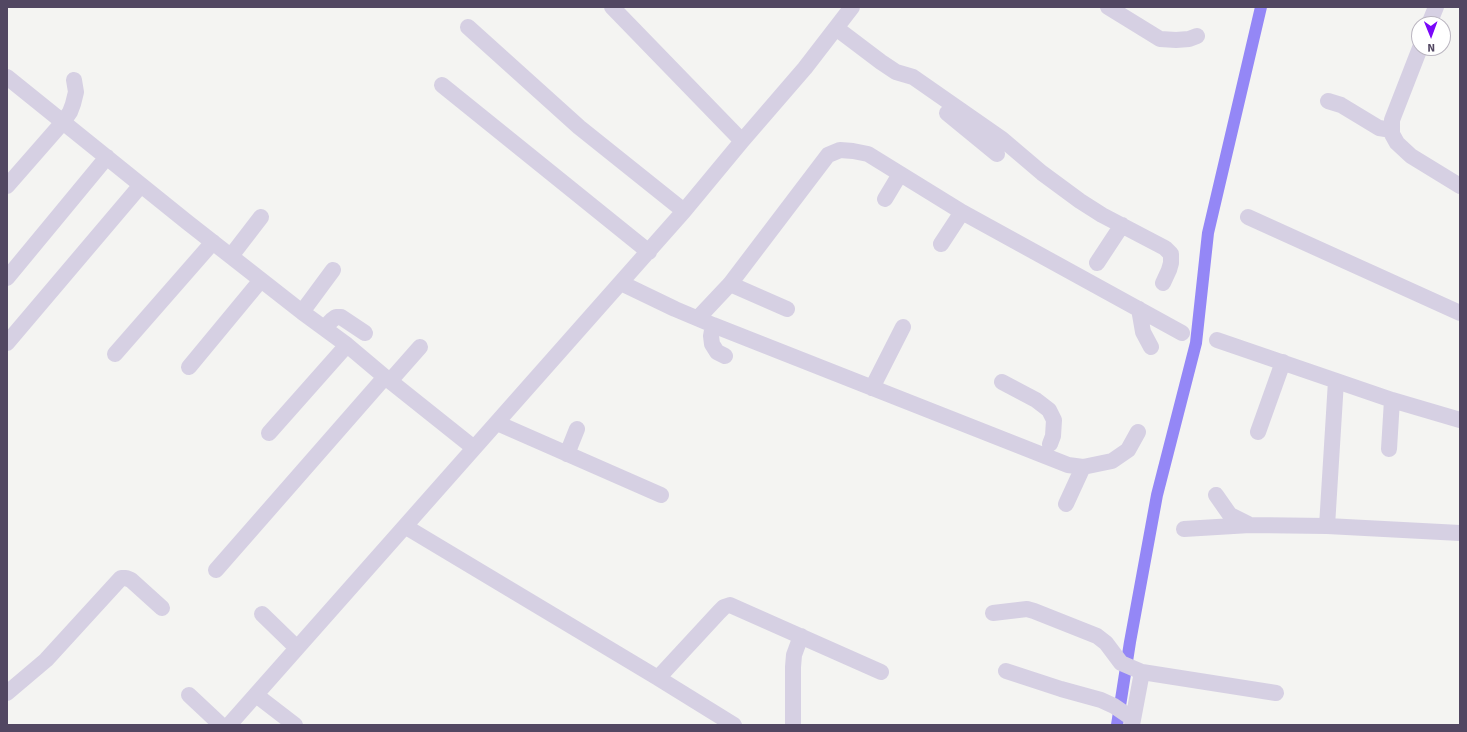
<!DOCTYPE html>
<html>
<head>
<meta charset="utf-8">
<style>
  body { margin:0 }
  #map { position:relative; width:1467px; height:732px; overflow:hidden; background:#f4f4f2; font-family:Signika,sans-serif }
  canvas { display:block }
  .frame { position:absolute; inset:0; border:8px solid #524762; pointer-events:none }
  .north { position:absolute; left:1411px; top:16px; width:40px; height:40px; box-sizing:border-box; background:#fff; border:1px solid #bab5c0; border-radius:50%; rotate:179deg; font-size:11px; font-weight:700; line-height:16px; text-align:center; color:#524762 }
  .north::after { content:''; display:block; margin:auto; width:14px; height:18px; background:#7a07f9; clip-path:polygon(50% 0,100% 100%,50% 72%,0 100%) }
</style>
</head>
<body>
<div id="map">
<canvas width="1467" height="732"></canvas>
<div class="frame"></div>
<div class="north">N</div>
</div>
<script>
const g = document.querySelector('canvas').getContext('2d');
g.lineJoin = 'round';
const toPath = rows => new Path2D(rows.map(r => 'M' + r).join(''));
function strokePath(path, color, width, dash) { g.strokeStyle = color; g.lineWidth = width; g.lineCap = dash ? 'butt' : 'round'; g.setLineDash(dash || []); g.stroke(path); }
strokePath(toPath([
  [1117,725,1130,642,1157,495,1196,343,1208,233,1261,7]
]), '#9487f6', 12);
strokePath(toPath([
  [612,7,742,141],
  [1108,7,1160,39,1176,40,1189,39,1197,36],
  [1429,24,1436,7],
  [468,27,579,127,684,211],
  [836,28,881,62,896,72,913,77,1002,139,1042,173,1080,201,1102,215,1165,248,1171,254,1171,263,1169,270,1163,283],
  [1420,48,1392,120,1392,134,1397,143,1411,156,1460,186],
  [7,77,187,222,302,312,347,345,385,377,474,448],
  [442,85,649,252],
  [1328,101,1341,105,1379,128,1392,130],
  [947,113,997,154],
  [7,186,63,122,70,112,73,104,76,92,74,80],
  [885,199,900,174],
  [1248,217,1460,313],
  [941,244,962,212],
  [231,256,261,217],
  [1097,263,1122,225],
  [7,278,107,157],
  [621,283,675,309,713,325,1068,465,1083,467,1112,461,1128,450,1138,432],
  [730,284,787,309],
  [1139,309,1143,332,1151,347],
  [302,312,333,270],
  [698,318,730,284,828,155,840,150,853,151,868,154,962,212,1182,333],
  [713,325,711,336,712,344,717,352,725,356],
  [324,328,332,320,336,317,341,317,365,333],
  [1217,340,1392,400,1460,420],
  [7,343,141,185],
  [115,354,213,242],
  [189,367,261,280],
  [390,381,420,347],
  [1002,382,1036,400,1049,410,1054,420,1053,436,1050,444],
  [872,388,903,327],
  [497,423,661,495],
  [1258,432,1283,362],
  [269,433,347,345],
  [1389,449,1392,400],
  [567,454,577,429],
  [1216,495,1230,515,1248,524],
  [1066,504,1083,467],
  [1327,526,1336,381],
  [406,527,658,678,719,612,724,607,730,605,881,672],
  [1184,529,1250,525,1327,526,1460,533],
  [216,570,385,377],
  [993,613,1027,609,1034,611,1097,636,1106,643,1121,663,1142,672,1276,693],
  [262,614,297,648],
  [1006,671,1061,689,1101,700,1114,706,1133,719],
  [658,678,734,725],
  [7,693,46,660,121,578,126,578,131,580,162,608],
  [189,695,221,725],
  [256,695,295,725],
  [229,725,684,211,742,141,805,68,852,7],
  [793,725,793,667,794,655,801,636],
  [1132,725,1142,672]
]), '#d6d0e3', 16);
</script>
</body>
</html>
